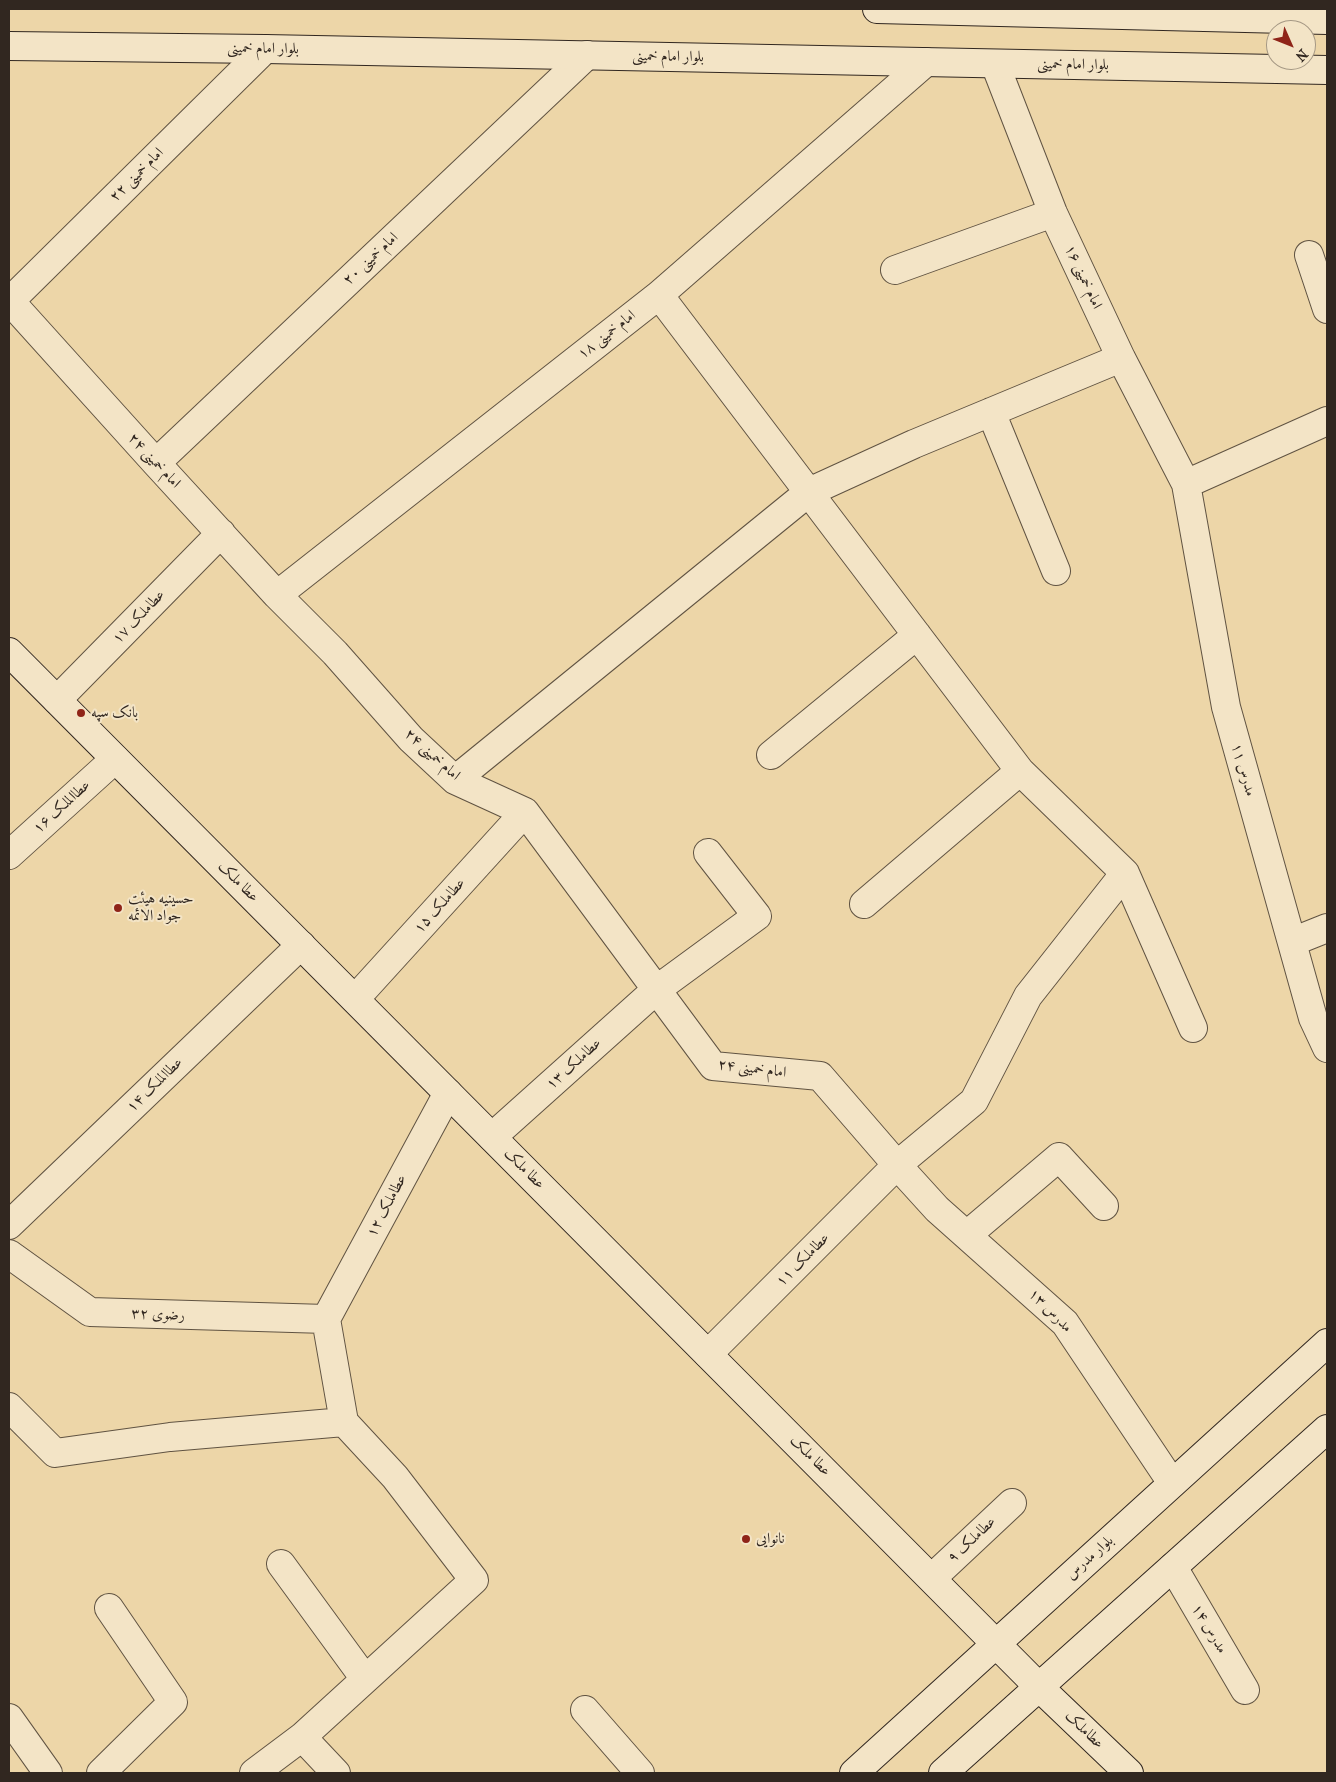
<!DOCTYPE html>
<html>
<head>
<meta charset="utf-8">
<style>
  body { margin:0 }
  #map { position:relative; width:1336px; height:1782px; overflow:hidden; background:#edd6a8; font-family:"IM FELL French Canon",serif }
  canvas { display:block }
  .frame { position:absolute; inset:0; border:10px solid #312720; pointer-events:none }
  .north { position:absolute; left:1266px; top:20px; width:50px; height:50px; box-sizing:border-box; background:#f3e4c6; border:1px solid #a59884; border-radius:50%; rotate:134deg; font-size:14px; font-weight:700; line-height:20px; text-align:center; color:#312720 }
  .north::after { content:''; display:block; margin:auto; width:18px; height:22px; background:#8f2418; clip-path:polygon(50% 0,100% 100%,50% 72%,0 100%) }
</style>
</head>
<body>
<div id="map">
<canvas width="1336" height="1782"></canvas>
<div class="frame"></div>
<div class="north">N</div>
</div>
<script>
const g = document.querySelector('canvas').getContext('2d');
g.lineJoin = 'round';
const toPath = rows => new Path2D(rows.map(r => 'M' + r).join(''));
function strokePath(path, color, width, dash) { g.strokeStyle = color; g.lineWidth = width; g.lineCap = dash ? 'butt' : 'round'; g.setLineDash(dash || []); g.stroke(path); }
function drawText(font, color, halo, rows, align = 'center') {
  g.font = font + ' "IM FELL French Canon",Amiri,serif'; g.lineWidth = 4; g.setLineDash([]); g.textBaseline = 'middle'; g.strokeStyle = halo; g.fillStyle = color; for (const [text, x, y, turn = 0] of rows) {
    g.save(); g.translate(x, y); g.rotate((+turn || 0) * Math.PI / 180); g.textAlign = isNaN(turn) ? turn : align; if (halo) g.strokeText(text, 0, 0); g.fillText(text, 0, 0); g.restore();
  }
}
const street = toPath([
  [995,64,1053,213,1121,358,1186,484,1226,707,1313,1018,1327,1048],
  [1309,255,1327,309],
  [895,270,1053,213],
  [659,295,1020,771,1125,873,1193,1028],
  [9,300,156,463,277,595,335,653,411,739,455,780,525,812,713,1066,820,1076,897,1165,937,1209,1065,1323,1172,1483],
  [10,301,265,49],
  [991,412,1056,571],
  [156,463,587,55],
  [1186,484,1327,421],
  [277,595,659,295,926,62],
  [57,700,221,533],
  [771,755,917,635],
  [455,780,809,492,914,444,1121,358],
  [9,855,115,759],
  [864,904,1020,771],
  [1292,942,1327,928],
  [355,999,525,812],
  [492,1137,656,990,757,916,708,853],
  [9,1225,301,945],
  [967,1235,1059,1157,1104,1206],
  [9,1254,90,1312,326,1319],
  [326,1319,448,1093],
  [708,1354,897,1165,974,1101,1028,996,1125,873],
  [9,1407,55,1453,170,1437,344,1422,326,1319],
  [281,1564,365,1679],
  [1173,1567,1245,1690],
  [932,1578,1012,1503],
  [585,1710,640,1773],
  [9,1718,48,1773],
  [302,1737,336,1773],
  [101,1773,173,1702,109,1608],
  [254,1773,302,1737,474,1580,395,1477,344,1422]
]);
const secondary = toPath([
  [877,9,1327,20],
  [9,46,265,49,1327,70],
  [9,652,1039,1687,1129,1773],
  [854,1773,1327,1343],
  [943,1773,1327,1429]
]);
strokePath(street, '#605342', 30);
strokePath(secondary, '#312720', 30);
strokePath(street, '#f3e4c6', 28);
strokePath(secondary, '#f3e4c6', 28);
for (const [x, y, r, color] of [
  [81,713,5,"#8f2418"],
  [118,908,5,"#8f2418"],
  [746,1539,5,"#8f2418"]
]) { const dot = new Path2D(); dot.arc(x, y, r, 0, 2 * Math.PI); g.fillStyle = color; g.fill(dot); strokePath(dot, '#f3e4c6', 2); }
drawText('15px', '#312720', '#f3e4c6', [
  ["بلوار امام خمینی",263,49,1],
  ["بلوار امام خمینی",668,57,1],
  ["بلوار امام خمینی",1073,65,1],
  ["امام خمینی ۲۲",137,175,-45],
  ["امام خمینی ۲۰",371,259,-43],
  ["امام خمینی ۱۶",1083,277,65],
  ["امام خمینی ۱۸",607,335,-38],
  ["امام خمینی ۲۴",154,461,47],
  ["عطاملک ۱۷",139,617,-46],
  ["امام خمینی ۲۴",432,755,42],
  ["مدرس ۱۱",1243,770,74],
  ["عطاالملک ۱۶",62,807,-42],
  ["عطا ملک",238,882,45],
  ["عطاملک ۱۵",440,906,-48],
  ["عطاملک ۱۳",574,1064,-42],
  ["امام خمینی ۲۴",752,1069,7],
  ["عطاالملک ۱۴",155,1085,-44],
  ["عطا ملک",524,1169,45],
  ["عطاملک ۱۲",387,1206,-62],
  ["عطاملک ۱۱",803,1260,-45],
  ["مدرس ۱۳",1050,1311,45],
  ["رضوی ۳۲",158,1315,2],
  ["عطا ملک",810,1456,45],
  ["عطاملک ۹",972,1540,-43],
  ["بلوار مدرس",1090,1558,-42],
  ["مدرس ۱۴",1209,1629,59],
  ["عطاملک",1084,1730,44]
]);
drawText('15px', '#312720', '#f3e4c6', [
  ["بانک سپه",91,713],
  ["حسینیه هیئت",128,899],
  ["جواد الائمه",128,916],
  ["نانوایی",756,1539]
], 'left');
</script>
</body>
</html>
